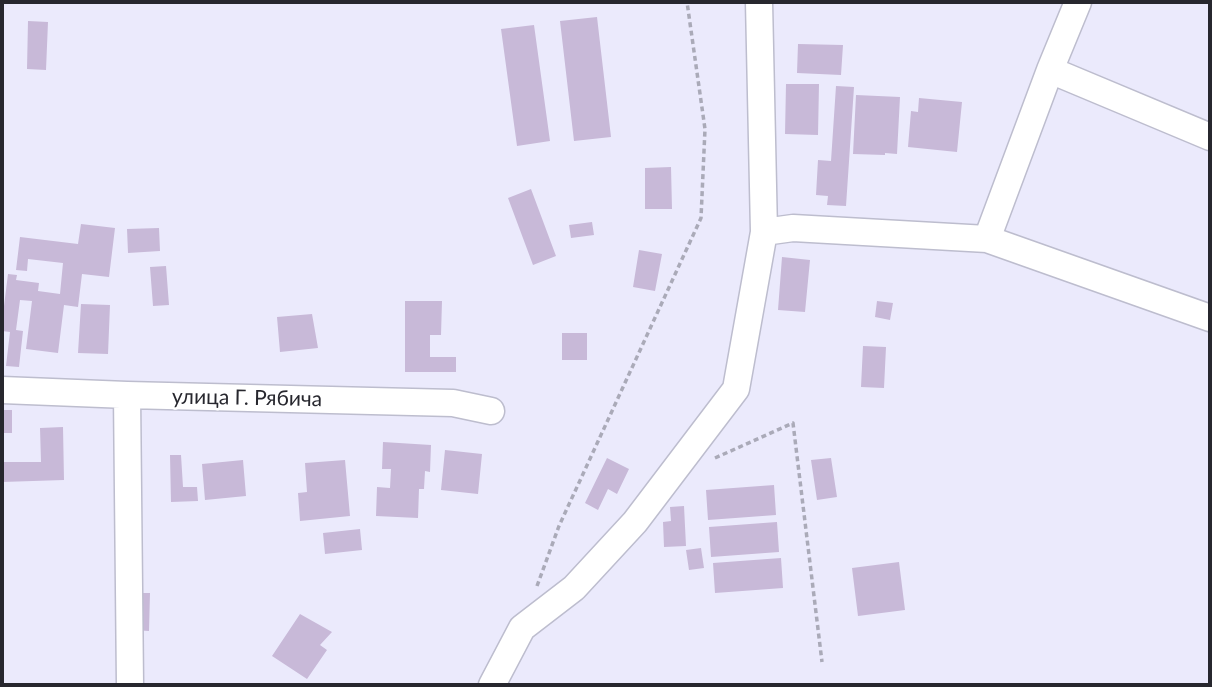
<!DOCTYPE html>
<html>
<head>
<meta charset="utf-8">
<style>
  body { margin:0 }
  #map { position:relative; width:1212px; height:687px; overflow:hidden; background:#ebeafc; font-family:Lato,sans-serif }
  canvas { display:block }
  .frame { position:absolute; inset:0; border:4px solid #27272e; pointer-events:none }
</style>
</head>
<body>
<div id="map">
<canvas width="1212" height="687"></canvas>
<div class="frame"></div>
</div>
<script>
const g = document.querySelector('canvas').getContext('2d');
g.lineJoin = 'round';
function fill(path, color) { g.fillStyle = color; g.fill(path, 'evenodd'); }
const toPath = rows => new Path2D(rows.map(r => 'M' + r).join(''));
function strokePath(path, color, width, dash) { g.strokeStyle = color; g.lineWidth = width; g.lineCap = dash ? 'butt' : 'round'; g.setLineDash(dash || []); g.stroke(path); }
function drawText(font, color, halo, rows, align = 'center') {
  g.font = font + ' Lato,sans-serif'; g.lineWidth = 5; g.setLineDash([]); g.textBaseline = 'middle'; g.strokeStyle = halo; g.fillStyle = color; for (const [text, x, y, turn = 0] of rows) {
    g.save(); g.translate(x, y); g.rotate((+turn || 0) * Math.PI / 180); g.textAlign = isNaN(turn) ? turn : align; if (halo) g.strokeText(text, 0, 0); g.fillText(text, 0, 0); g.restore();
  }
}
fill(toPath([
  [597,17,611,137,574,141,560,21],
  [28,21,48,22,46,70,27,69],
  [534,25,550,141,517,146,501,29],
  [798,44,843,45,841,75,797,73],
  [786,84,819,84,818,135,785,134],
  [836,86,854,87,846,206,827,205,828,196,816,195,818,160,831,161],
  [856,95,900,97,897,154,885,153,885,155,853,154],
  [919,98,962,102,957,152,908,147,911,111,918,112],
  [671,167,672,209,645,209,645,168],
  [531,189,556,256,533,265,508,198],
  [592,222,594,235,571,238,569,225],
  [81,224,115,228,109,277,82,274,78,307,64,305,58,353,26,349,32,301,20,300,16,330,23,331,19,367,6,366,10,332,2,331,2,322,8,274,17,275,16,280,39,283,38,291,60,294,63,263,28,259,27,271,16,270,20,237,78,244],
  [159,228,160,251,128,253,127,229],
  [639,250,662,254,655,291,633,287],
  [782,257,810,260,805,312,778,310],
  [166,266,169,305,153,306,150,267],
  [405,301,442,301,441,335,430,335,430,357,456,357,456,372,405,372],
  [877,301,893,303,890,320,875,317],
  [81,304,110,305,108,354,78,353],
  [312,314,318,348,280,352,277,317],
  [562,333,587,333,587,360,562,360],
  [863,346,886,347,884,388,861,387],
  [2,410,12,410,12,433,2,433],
  [63,427,64,480,2,482,2,462,41,462,40,428],
  [383,442,431,445,430,472,425,471,424,489,419,489,418,518,376,516,377,487,390,488,391,469,382,469],
  [445,450,482,454,478,494,441,490],
  [170,455,181,455,183,487,197,487,198,501,171,502],
  [607,458,629,469,617,494,608,489,598,510,585,503],
  [831,458,837,497,817,500,811,460],
  [243,460,246,496,205,500,202,464],
  [345,460,350,516,300,521,298,493,307,492,305,463],
  [774,485,776,515,708,520,706,490],
  [684,506,686,546,664,547,663,522,671,521,670,507],
  [777,522,779,552,711,557,709,527],
  [360,529,362,550,325,554,323,533],
  [701,548,704,568,689,570,686,550],
  [781,558,783,588,715,593,713,563],
  [899,562,905,610,858,616,852,568],
  [134,593,150,593,149,631,133,630],
  [300,614,332,632,320,645,327,650,307,679,272,656]
]), '#c8b9d8');
const minor = toPath([
  [1050,70,1210,137],
  [764,232,793,228,987,239,1050,70,1078,2],
  [987,239,1210,318],
  [2,390,127,395,453,403,491,411],
  [127,395,130,685],
  [492,685,522,628,574,588,635,522,736,389,764,232,759,2]
]);
strokePath(minor, '#bdbdce', 29);
strokePath(toPath([
  [715,458,793,423,822,662],
  [537,586,559,526,701,218,705,129,687,2]
]), '#aaaab8', 3.5, [5, 3.5]);
strokePath(minor, '#fff', 26);
drawText('21px', '#27272e', '#fff', [
  ["улица Г. Рябича",247,398,1]
]);
</script>
</body>
</html>
